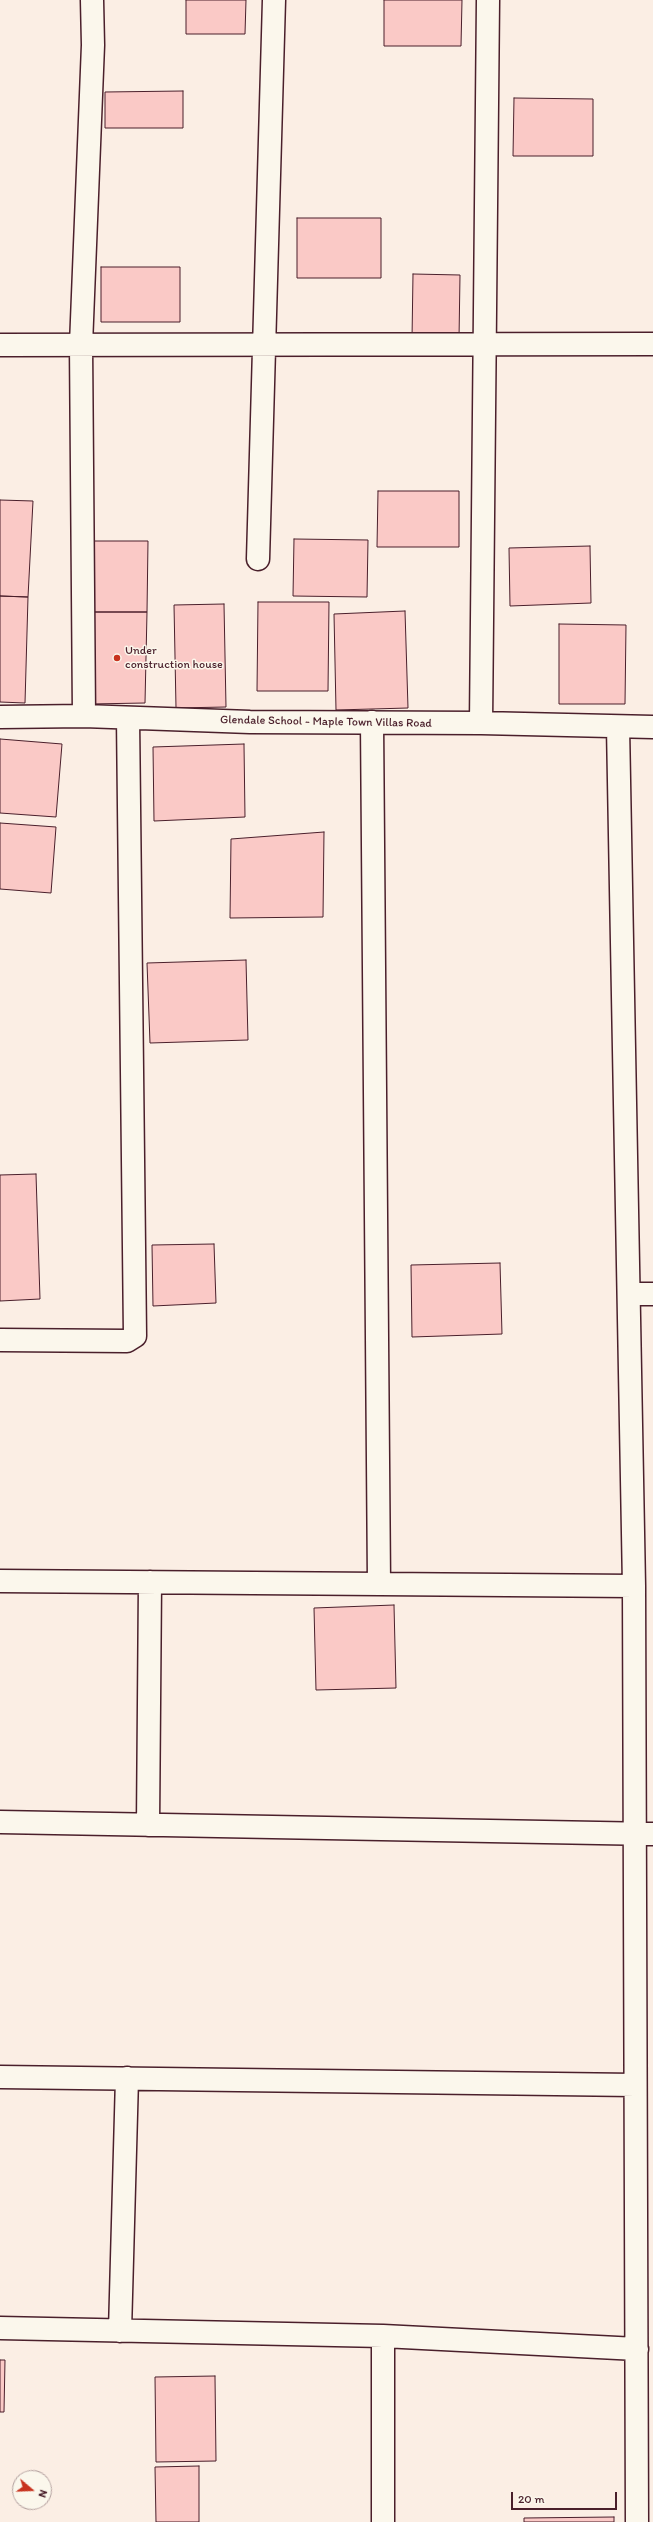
<!DOCTYPE html>
<html>
<head>
<meta charset="utf-8">
<style>
  body { margin:0 }
  #map { position:relative; width:653px; height:2522px; overflow:hidden; background:#fbeee4; font-family:Itim,sans-serif }
  canvas { display:block }
  .north { position:absolute; left:12px; top:2470px; width:40px; height:40px; box-sizing:border-box; background:#fbf7ec; border:1px solid #b4a19f; border-radius:50%; rotate:109deg; font-size:11px; font-weight:700; line-height:16px; text-align:center; color:#4a1f2b }
  .north::after { content:''; display:block; margin:auto; width:14px; height:18px; background:#c8321e; clip-path:polygon(50% 0,100% 100%,50% 72%,0 100%) }
  .scale { position:absolute; left:511px; top:2492px; width:106px; height:18px; box-sizing:border-box; border:2px solid #4a1f2b; border-top:0; padding-left:5px; font-size:12px; line-height:14px; white-space:nowrap; color:#4a1f2b; -webkit-text-stroke:3px #fbf7ec; paint-order:stroke }
</style>
</head>
<body>
<div id="map">
<canvas width="653" height="2522"></canvas>
<div class="north">N</div>
<div class="scale">20 m</div>
</div>
<script>
const g = document.querySelector('canvas').getContext('2d');
g.lineJoin = 'round';
function fill(path, color) { g.fillStyle = color; g.fill(path, 'evenodd'); }
const toPath = rows => new Path2D(rows.map(r => 'M' + r).join(''));
function strokePath(path, color, width, dash) { g.strokeStyle = color; g.lineWidth = width; g.lineCap = dash ? 'butt' : 'round'; g.setLineDash(dash || []); g.stroke(path); }
function drawText(font, color, halo, rows, align = 'center') {
  g.font = font + ' Itim,sans-serif'; g.lineWidth = 3; g.setLineDash([]); g.textBaseline = 'middle'; g.strokeStyle = halo; g.fillStyle = color; for (const [text, x, y, turn = 0] of rows) {
    g.save(); g.translate(x, y); g.rotate((+turn || 0) * Math.PI / 180); g.textAlign = isNaN(turn) ? turn : align; if (halo) g.strokeText(text, 0, 0); g.fillText(text, 0, 0); g.restore();
  }
}
const building = toPath([
  [186,0,246,0,245,34,186,34,186,0],
  [384,0,462,0,461,46,384,46,384,0],
  [183,91,183,128,105,128,105,92,183,91],
  [514,98,593,99,593,156,513,156,514,98],
  [297,218,381,218,381,278,297,278,297,218],
  [101,267,180,267,180,322,101,322,101,267],
  [413,274,460,275,459,339,412,339,413,274],
  [378,491,459,491,459,547,377,547,378,491],
  [0,500,33,501,28,597,0,596,0,500],
  [294,539,368,540,367,597,293,596,294,539],
  [88,541,148,541,147,612,87,612,88,541],
  [590,546,591,603,510,606,509,548,590,546],
  [0,596,28,597,25,703,0,702,0,596],
  [258,602,329,602,328,691,257,691,258,602],
  [224,604,226,707,176,708,174,605,224,604],
  [405,611,408,708,336,710,334,614,405,611],
  [87,612,147,612,145,703,89,704,87,612],
  [559,624,626,625,625,704,559,704,559,624],
  [0,739,62,744,56,817,0,813,0,739],
  [244,744,245,817,154,821,153,747,244,744],
  [0,823,56,827,51,893,0,889,0,823],
  [324,832,323,917,230,918,231,839,324,832],
  [246,960,248,1040,150,1043,147,963,246,960],
  [36,1174,40,1299,0,1301,0,1175,36,1174],
  [214,1244,216,1303,153,1306,152,1245,214,1244],
  [500,1263,502,1334,412,1337,411,1265,500,1263],
  [394,1605,396,1688,316,1690,314,1608,394,1605],
  [0,2360,5,2360,4,2412,0,2412,0,2360],
  [215,2376,216,2461,156,2462,155,2377,215,2376],
  [199,2466,199,2522,156,2522,155,2467,199,2466],
  [614,2517,614,2522,524,2522,524,2518,614,2517]
]);
fill(building, '#fac9c6');
strokePath(building, '#4a1f2b', 1);
const street = toPath([
  [0,345,653,344],
  [258,559,274,0],
  [84,716,81,345,93,45,92,0],
  [0,717,84,716,250,722,481,723,653,727],
  [372,722,379,1584],
  [481,723,488,0],
  [618,727,634,1586,637,2522],
  [629,1294,653,1294],
  [0,1340,127,1341,135,1336,128,718],
  [0,1581,634,1586],
  [0,1822,653,1834],
  [148,1825,150,1582],
  [0,2077,635,2085],
  [0,2328,383,2336,637,2349],
  [120,2331,127,2078],
  [383,2336,383,2522]
]);
strokePath(street, '#4a1f2b', 25);
strokePath(street, '#fbf7ec', 22);
for (const [x, y, r, color] of [
  [117,658,4,"#c8321e"]
]) { const dot = new Path2D(); dot.arc(x, y, r, 0, 2 * Math.PI); g.fillStyle = color; g.fill(dot); strokePath(dot, '#fbf7ec', 1.5); }
drawText('12px', '#4a1f2b', '#fbf7ec', [
  ["Under",125,651],
  ["construction house",125,665]
], 'left');
drawText('12px', '#4a1f2b', '#fbf7ec', [
  ["Glendale School - Maple Town Villas Road",326,722,1]
]);
</script>
</body>
</html>
